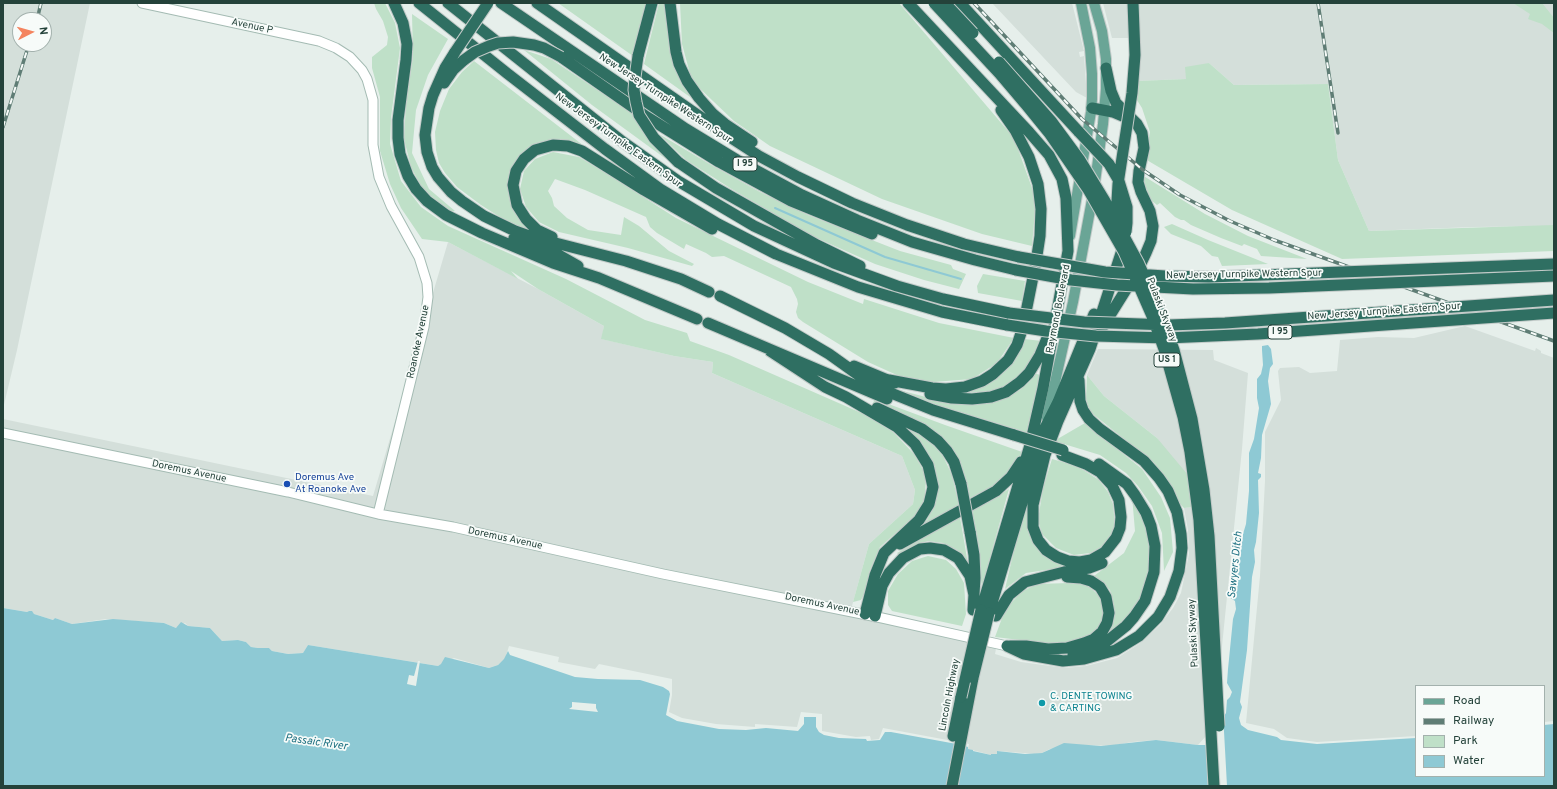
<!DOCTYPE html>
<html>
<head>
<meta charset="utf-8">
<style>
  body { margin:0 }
  #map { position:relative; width:1557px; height:789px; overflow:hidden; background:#e6efeb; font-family:Overpass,sans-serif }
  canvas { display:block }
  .frame { position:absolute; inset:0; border:4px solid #24423a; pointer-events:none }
  .legend { position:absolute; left:1415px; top:685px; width:130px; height:92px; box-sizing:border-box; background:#f7fbf9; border:1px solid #a3b1ad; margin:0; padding:5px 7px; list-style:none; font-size:12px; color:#24423a }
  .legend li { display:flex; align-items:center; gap:8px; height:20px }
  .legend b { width:20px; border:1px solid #a3b1ad }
  .north { position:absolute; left:12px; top:12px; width:40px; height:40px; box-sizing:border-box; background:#f7fbf9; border:1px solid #a3b1ad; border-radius:50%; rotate:84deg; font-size:11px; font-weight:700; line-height:16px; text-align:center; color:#24423a }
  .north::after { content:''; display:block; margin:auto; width:14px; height:18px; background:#f4845f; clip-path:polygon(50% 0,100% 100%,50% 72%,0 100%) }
</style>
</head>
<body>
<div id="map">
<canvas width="1557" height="789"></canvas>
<div class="frame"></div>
<ul class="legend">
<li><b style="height:5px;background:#6aa596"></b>Road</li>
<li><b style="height:5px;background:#5f7d75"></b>Railway</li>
<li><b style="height:11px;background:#bfe0c8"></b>Park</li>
<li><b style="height:11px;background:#8ec9d4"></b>Water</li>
</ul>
<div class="north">N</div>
</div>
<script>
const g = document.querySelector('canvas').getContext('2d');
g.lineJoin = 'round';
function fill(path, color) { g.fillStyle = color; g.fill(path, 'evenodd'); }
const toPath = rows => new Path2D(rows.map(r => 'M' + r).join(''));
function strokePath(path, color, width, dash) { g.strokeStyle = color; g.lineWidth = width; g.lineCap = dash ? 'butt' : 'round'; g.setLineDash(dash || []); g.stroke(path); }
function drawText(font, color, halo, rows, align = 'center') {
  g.font = font + ' Overpass,sans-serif'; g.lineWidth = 3.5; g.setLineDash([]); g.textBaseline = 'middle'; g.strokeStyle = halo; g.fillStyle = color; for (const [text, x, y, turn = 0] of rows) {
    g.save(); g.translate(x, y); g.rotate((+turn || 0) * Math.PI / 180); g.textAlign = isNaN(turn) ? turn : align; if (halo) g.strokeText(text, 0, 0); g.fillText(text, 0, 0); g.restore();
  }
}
fill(toPath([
  [3,3,90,3,17,350,3,409],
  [20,20,44,20,44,44,20,44],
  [992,3,1072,3,1084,51,1079,52,1080,57,1084,56,1087,98,1076,92],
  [1103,3,1554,3,1554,226,1473,227,1369,231,1338,160,1328,84,1234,85,1209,63,1186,79,1137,81,1140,38,1112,38],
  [448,242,538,289,604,326,602,339,674,356,713,362,712,373,902,456,915,490,913,504,869,544,850,613,997,643,995,654,1021,662,1065,668,1086,666,1117,658,1139,644,1160,625,1173,608,1181,593,1189,554,1188,530,1184,508,1193,507,1157,438,1104,396,1087,375,1098,349,1213,350,1214,360,1248,373,1242,449,1221,656,1220,702,1214,727,1198,745,1156,740,1132,742,1110,746,1090,745,1050,749,1042,753,1035,754,998,751,997,754,992,754,991,755,968,749,969,744,883,728,879,739,871,740,870,736,856,737,822,731,822,714,801,712,797,727,755,724,755,727,716,724,682,718,669,712,672,695,672,679,599,664,595,669,558,662,559,657,509,646,505,659,498,665,489,668,454,658,438,666,308,645,303,653,288,654,272,651,269,648,258,648,251,647,246,642,238,640,222,641,210,628,188,626,185,623,176,628,164,623,106,619,72,624,55,618,53,620,34,614,31,611,29,611,27,612,3,608,3,419,373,496],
  [1465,326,1535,351,1536,348,1541,351,1541,353,1554,358,1554,721,1544,722,1544,686,1416,686,1416,736,1317,742,1287,738,1274,729,1246,723,1260,576,1265,481,1265,432,1281,400,1278,371,1280,368,1299,367,1310,373,1337,371,1340,340,1378,337,1414,338]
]), '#d4dfda');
fill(toPath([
  [374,3,385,3,395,23,400,48,391,118,390,144,401,181,421,207,448,226,566,279,645,320,687,333,690,341,729,355,866,415,893,432,914,454,926,475,925,499,916,517,897,532,880,547,870,570,865,593,861,600,853,602,869,544,913,504,915,490,902,456,712,373,713,362,674,356,601,339,604,326,538,289,511,271,518,279,448,242,422,239,401,208,390,184,380,151,380,97,372,68,372,57,387,45,388,37,383,21,376,9],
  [558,3,647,3,633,56],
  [659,3,667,3,673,55,697,102,644,64],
  [680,3,899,3,1014,138,1036,199,1032,246,982,234,882,199,770,146,734,121,692,81,682,44],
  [1513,3,1542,3,1554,18,1554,33,1542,24,1528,19,1530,14],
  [412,14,448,39,428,75,416,110,412,153,429,189,455,211,448,211,422,188,411,167,404,139,406,103,413,57],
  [524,50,551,59,635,115,647,137,677,167,592,105],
  [474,61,588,149,560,140,538,143,522,154,510,173,516,213,528,231,506,221,481,205,457,187,445,173,439,163,436,150,435,132,440,111,449,89,462,72],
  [1209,63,1234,85,1328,84,1338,160,1369,231,1554,225,1554,251,1342,259,1232,210,1145,159,1150,132,1142,108,1135,97,1137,81,1186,79,1185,67],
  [659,134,713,166,760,192,808,215,900,251,951,265,953,269,966,274,959,289,924,280,875,264,810,235,730,188,686,160],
  [553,152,579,157,609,175,676,218,808,282,863,304,864,299,939,323,1014,338,997,363,972,379,933,382,899,376,868,362,803,322,798,318,796,312,798,304,797,299,791,287,724,256,712,257,706,253,686,244,684,249,657,233,650,227,646,217,585,190,555,179,548,191,552,198,554,206,567,218,588,230,621,235,624,217,639,226,669,251,694,264,692,266,628,248,559,232,539,222,526,207,520,189,524,171,535,159],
  [1142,175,1205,214,1248,236,1307,259,1261,256,1257,249,1244,244,1242,246,1221,238,1191,225,1184,220,1181,220,1175,217,1160,203,1157,205,1152,201,1148,194],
  [1172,224,1208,240,1268,264,1222,266,1218,257,1212,256,1201,246,1171,234,1164,227],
  [983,274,1025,281,1022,301,978,293,977,286],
  [1024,339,1042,341,1035,357,1022,373,1010,385,994,391,968,393,969,389],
  [1034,373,1040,375,1029,433,940,406,899,390,945,402,987,403,1000,400,1020,390,1030,381],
  [1087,375,1104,396,1157,438,1188,475,1193,507,1184,508,1180,504,1169,482,1154,463,1088,410,1086,399],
  [875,399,945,425,1025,453,999,483,968,499,938,436,873,403],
  [1085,423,1142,469,1161,497,1170,518,1173,552,1164,571,1162,533,1152,506,1138,486,1126,473,1100,455,1054,441],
  [906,429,928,438,943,456,952,475,959,506,916,531,912,530,927,520,936,500,936,476,928,454],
  [1052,459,1077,466,1099,480,1108,492,1113,504,1115,525,1111,536,1103,546,1090,553,1074,555,1056,548,1042,534,1038,520,1043,488],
  [1009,489,982,587,971,512],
  [1132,496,1144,518,1151,540,1151,569,1141,602,1121,627,1107,636,1112,625,1114,606,1110,590,1094,576,1124,553,1135,531],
  [1029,501,1045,553,1065,567,1026,573,1005,589,1015,546],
  [960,517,968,564,957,550,943,543,928,541,913,546,899,555,897,553],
  [928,556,946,560,956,569,964,583,966,614,962,626,892,611,888,605,888,591,898,574,912,561],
  [1069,583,1084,583,1100,596,1104,609,1101,623,1093,634,1082,641,1053,644,995,637,1005,610,1021,592,1037,584]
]), '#bfe0c8');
fill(toPath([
  [1268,345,1271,349,1273,364,1270,368,1268,381,1271,404,1262,435,1261,458,1258,473,1261,474,1261,477,1258,480,1259,513,1256,542,1254,550,1255,562,1252,577,1247,650,1240,702,1242,707,1239,718,1241,725,1248,730,1277,737,1281,740,1317,744,1416,738,1416,776,1544,776,1544,725,1554,724,1554,786,3,786,3,608,27,612,29,611,32,611,34,614,53,620,55,618,72,624,113,619,164,623,176,628,181,622,188,626,210,628,222,641,238,640,246,642,251,647,258,648,269,648,272,651,288,654,303,653,308,645,438,666,441,664,445,657,489,668,498,665,504,659,508,651,510,655,575,677,598,679,640,680,663,687,669,691,670,694,666,715,677,721,719,729,746,730,766,728,798,731,804,724,804,717,816,717,816,727,819,732,824,735,839,738,866,739,867,741,880,740,885,732,891,732,962,745,968,747,968,749,973,750,973,751,991,755,991,754,997,754,997,751,1025,754,1042,753,1064,743,1101,746,1156,740,1198,745,1207,745,1217,742,1221,733,1222,719,1226,713,1227,700,1230,697,1232,692,1227,683,1228,669,1233,619,1236,609,1235,601,1229,597,1230,593,1235,592,1243,534,1246,524,1249,491,1249,453,1254,439,1259,408,1257,398,1257,379,1261,374,1263,365,1262,350,1262,346]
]), '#8ec9d4');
fill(toPath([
  [418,661,420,661,416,686,407,684,409,675,414,676],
  [572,702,596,704,596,708,598,712,569,709,572,707],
  [1223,713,1227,786,1208,786,1206,743,1216,741,1219,732,1220,718]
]), '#e6efeb');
strokePath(toPath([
  [775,208,885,257,961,279]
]), '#8ec9d4', 2);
const secondary = toPath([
  [142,3,319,41,336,48,350,57,362,70,367,79,373,100,373,145,379,177,391,206,419,257,427,283,428,297,424,327,378,514],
  [3,433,288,492,378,514,453,527,663,574,882,618,1007,646]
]);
const primary = toPath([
  [1070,236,1091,112,1092,99,1092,74,1090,48,1081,3],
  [1047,418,1073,302,1094,189,1103,124,1106,89,1106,59,1102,31,1094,3]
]);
const highway = toPath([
  [394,3,403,23,407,44,406,60,398,120,398,138,400,154,408,176,416,189,427,201,446,215,482,233,553,263,599,278,697,319],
  [419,3,508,74,605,149,660,189,718,224,776,254,858,287,942,312,1007,325],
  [448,3,623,142,678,181,754,226,834,263,897,286,943,299,1009,313],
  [501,3,686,129,737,160,802,195,857,220,912,242,975,260,1016,270],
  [537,3,722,132,759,156,798,177,852,203,907,225,964,244,1019,257],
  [670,3,676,52,679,64,687,81,699,98,713,114,725,124,752,142],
  [908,3,1029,132,1049,155,1062,179,1066,198,1068,251,1043,388,1030,445,981,610],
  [960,3,1079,132],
  [455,52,445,68,433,95,429,108,425,135,427,152,432,167,438,177,451,192,462,201,484,216,515,231,532,237,626,261,681,279,709,292],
  [638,56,652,3],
  [561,57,647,117,719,162,791,201,872,234],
  [444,83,453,70,464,60],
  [1092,108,1113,112,1127,118],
  [678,162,716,188,817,245,860,266],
  [552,237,537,230,526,219,517,205,513,185,516,171,524,159,535,150,553,145,568,146,582,151,644,190,712,229],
  [514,238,557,254,578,266],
  [720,296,785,328,829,354,864,379,891,393,933,410,1014,435],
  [708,323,887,399],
  [1102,328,1137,272,1146,253,1151,241,1153,226,1150,211,1141,192,1138,182,1139,171,1144,148,1142,133,1137,124,1116,103,1111,91,1106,68],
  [770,351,825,387,846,397,897,427,915,444,928,465,933,487,929,504,919,520,884,553,875,575,865,614],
  [854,366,895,383],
  [889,380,932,388,946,389,965,387,982,381,993,374,1008,360,1017,345,1023,327,1036,262,1040,236,1041,209,1038,184,1029,157,1015,130,1001,110],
  [930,394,952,398,972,399,991,397,1006,392,1020,382,1029,373,1040,355,1048,336],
  [877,408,922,429,938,441,947,451,954,462,961,484],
  [1062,455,1086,464,1100,472,1112,485,1119,500,1121,517,1120,528,1116,538,1105,552,1091,560,1080,562,1068,561,1057,557,1046,550,1038,540,1033,527,1033,505,1045,455,1058,421,1090,349,1124,244],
  [970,532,974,555,975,578,973,610],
  [900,544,996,491,1011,477,1021,462],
  [989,613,1044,430,1058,402,1094,314],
  [875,616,882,586,889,573,903,558,920,549,930,548,944,550,958,558,970,576,974,595],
  [996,616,1009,595,1025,582,1064,572,1089,568,1102,563],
  [1007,646,1024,654,1063,661,1084,659,1116,650,1139,636,1158,617,1170,597,1179,571,1182,548,1181,534,1177,512,1168,491,1159,478,1144,461,1100,429,1089,419,1083,410,1080,401,1079,380],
  [1010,646,1026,646,1048,649,1067,648,1084,643,1094,639,1102,632,1107,623,1109,613,1106,597,1100,587,1091,581,1081,578,1067,577],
  [1073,655,1090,650,1106,642,1126,626,1134,617,1145,601,1154,572,1155,546,1151,526,1146,513,1135,495,1127,484,1099,464],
  [953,736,961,697],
  [952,786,973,678]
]);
strokePath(secondary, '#a4bbb3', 11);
strokePath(primary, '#c2cac8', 12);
strokePath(highway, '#c2cac8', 13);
strokePath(secondary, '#fff', 9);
strokePath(primary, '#6aa596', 10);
strokePath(highway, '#2f6f62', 11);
const rail = toPath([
  [974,3,1082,119,1143,170,1180,195,1230,221,1274,240,1554,341],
  [1318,3,1338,133],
  [37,20,41,3],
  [3,127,29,44]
]);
strokePath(rail, '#5f7d75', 3.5);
strokePath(rail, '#f7fbf9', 2, [6]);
const highwayBridge = toPath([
  [934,3,999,73,1027,106,1049,133,1089,191,1124,252,1152,316,1164,349,1183,417,1190,452,1199,520,1214,786],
  [945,3,973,33],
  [455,52,488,3],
  [638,56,635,77,634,90,636,102,639,115,654,138,678,162],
  [464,60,475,52,489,46,498,43,513,42,534,45,544,48,561,57],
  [999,62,1052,122,1080,160,1105,201,1138,262,1158,307,1174,350,1192,419,1204,490,1209,536,1219,726],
  [1079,132,1109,164,1119,181,1127,207,1127,223,1126,232],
  [1120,222,1117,201,1118,184,1132,93,1135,55,1133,3],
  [1019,257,1105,272,1165,276,1209,277,1554,264],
  [1016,270,1071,280,1117,285,1193,289,1269,288,1554,276],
  [1009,313,1084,322,1169,325,1225,323,1554,300],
  [1007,325,1046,331,1096,336,1167,338,1258,334,1554,313],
  [1014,435,1063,450],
  [961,484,970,532],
  [973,678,989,613],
  [961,697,981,610]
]);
strokePath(highwayBridge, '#c2cac8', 13, []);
strokePath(highwayBridge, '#2f6f62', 11);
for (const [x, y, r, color] of [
  [287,484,4,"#1a4fb4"],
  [1042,703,4,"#0f9aa8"]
]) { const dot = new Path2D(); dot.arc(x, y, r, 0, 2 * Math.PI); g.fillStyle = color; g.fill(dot); strokePath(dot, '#f7fbf9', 1.5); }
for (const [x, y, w] of [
  [745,164,24],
  [1280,332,24],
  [1167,360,26]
]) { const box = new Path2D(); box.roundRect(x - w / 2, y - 7, w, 14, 3); g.fillStyle = '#f7fbf9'; g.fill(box); strokePath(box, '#24423a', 1); }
drawText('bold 9px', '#24423a', null, [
  ["I 95",745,164],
  ["I 95",1280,332],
  ["US 1",1167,360]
]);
drawText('10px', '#24423a', '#f7fbf9', [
  ["Avenue P",252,27,12],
  ["New Jersey Turnpike Western Spur",665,99,33],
  ["New Jersey Turnpike Eastern Spur",618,141,36],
  ["New Jersey Turnpike Western Spur",1244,275,-1],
  ["Raymond Boulevard",1059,309,-79],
  ["Pulaski Skyway",1161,310,69],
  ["New Jersey Turnpike Eastern Spur",1384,312,-4],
  ["Roanoke Avenue",419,342,-78],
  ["Doremus Avenue",189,472,12],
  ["Doremus Avenue",505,539,12],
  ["Doremus Avenue",822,605,12],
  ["Pulaski Skyway",1194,633,-93],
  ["Lincoln Highway",950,695,-79]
]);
drawText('10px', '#164399', '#f7fbf9', [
  ["Doremus Ave",295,478],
  ["At Roanoke Ave",295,490]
], 'left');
drawText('10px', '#0d838f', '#f7fbf9', [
  ["C. DENTE TOWING",1050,697],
  ["& CARTING",1050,709]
], 'left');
drawText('italic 11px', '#1c6f80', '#f7fbf9', [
  ["Sawyers Ditch",1236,565,-84],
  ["Passaic River",316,743,8]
]);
</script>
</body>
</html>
